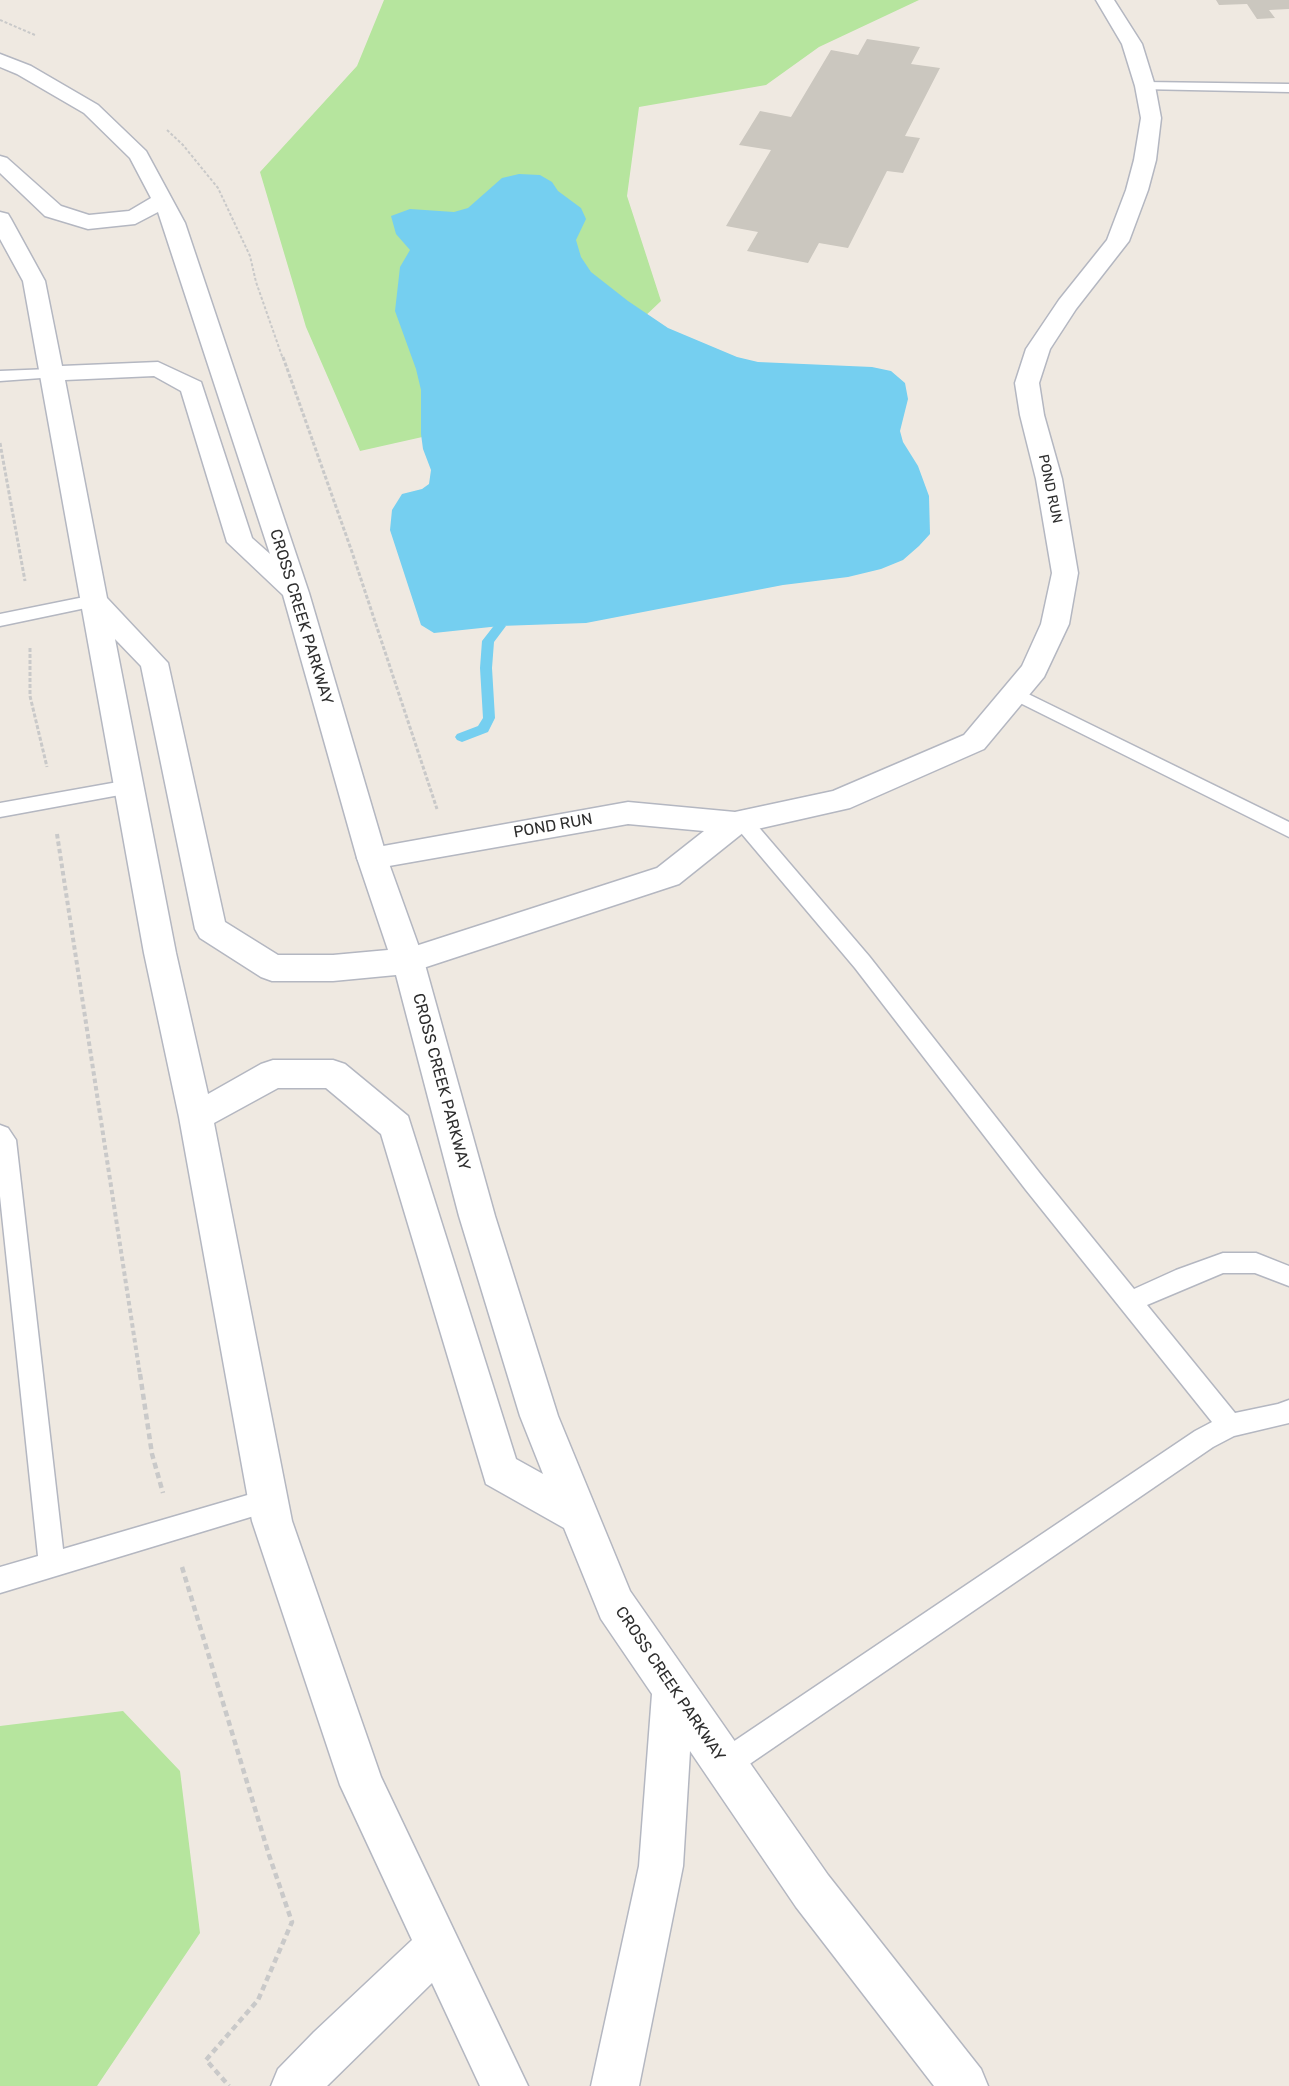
<!DOCTYPE html>
<html>
<head>
<meta charset="utf-8">
<style>
  body { margin:0 }
  canvas { display:block; background:#efe9e1 }
</style>
</head>
<body>
<canvas width="1289" height="2086"></canvas>
<script>
const g = document.querySelector('canvas').getContext('2d');
g.lineJoin = 'round';
function fill(path, color) { g.fillStyle = color; g.fill(path, 'evenodd'); }
const toPath = rows => new Path2D(rows.map(r => 'M' + r).join(''));
function strokePath(path, color, width, dash) { g.strokeStyle = color; g.lineWidth = width; g.lineCap = dash ? 'butt' : 'round'; g.setLineDash(dash || []); g.stroke(path); }
function drawText(font, color, halo, rows, align = 'center') {
  g.font = font + ' Rubik,sans-serif'; g.lineWidth = 4.5; g.setLineDash([]); g.textBaseline = 'middle'; g.strokeStyle = halo; g.fillStyle = color; for (const [text, x, y, turn = 0] of rows) {
    g.save(); g.translate(x, y); g.rotate((+turn || 0) * Math.PI / 180); g.textAlign = isNaN(turn) ? turn : align; if (halo) g.strokeText(text, 0, 0); g.fillText(text, 0, 0); g.restore();
  }
}
fill(toPath([
  [384,0,919,0,819,47,766,85,639,107,627,196,661,301,547,409,360,451,306,327,260,172,357,66],
  [123,1711,180,1771,200,1933,97,2086,0,2086,0,1726]
]), '#b6e59e');
fill(toPath([
  [519,174,540,175,552,182,558,191,581,208,586,219,576,240,581,257,591,272,628,301,668,328,737,357,758,362,872,367,891,371,905,383,908,399,900,431,903,442,918,466,929,496,930,534,919,546,903,560,881,569,848,577,783,585,586,623,500,626,434,633,421,625,390,530,392,510,402,494,422,489,429,484,431,470,423,449,421,434,421,390,416,369,395,311,400,267,410,250,396,234,391,216,410,209,454,212,468,208,502,178]
]), '#75cff0');
fill(toPath([
  [500,622,506,626,494,642,492,668,495,718,488,732,462,742,457,740,455,737,457,734,478,726,483,718,480,668,482,641,496,623,500,622]
]), '#75cff0');
fill(toPath([
  [1216,0,1289,0,1289,9,1269,10,1275,18,1257,19,1247,4,1219,5],
  [867,39,920,47,911,64,940,68,905,136,920,138,903,173,887,171,848,248,819,243,808,263,747,251,758,232,726,226,771,150,739,145,760,111,791,117,831,50,858,55]
]), '#cbc7bf');
const service = toPath([
  [1145,82,1289,84,1289,92,1140,89,1139,86,1140,83,1145,82],
  [50,369,58,374,55,377,0,381,0,371,50,369],
  [94,595,100,597,103,601,100,605,0,626,0,614,94,595],
  [1014,687,1289,822,1289,837,1008,697,1005,693,1008,689,1014,687],
  [129,780,136,782,138,787,136,792,0,817,0,803,129,780],
  [743,815,750,817,869,956,1042,1176,1134,1289,1176,1270,1223,1253,1256,1253,1289,1266,1289,1286,1255,1273,1223,1273,1147,1305,1235,1413,1278,1404,1289,1400,1289,1423,1234,1436,1213,1447,735,1774,725,1778,715,1774,711,1764,715,1754,1195,1431,1212,1422,1026,1190,855,968,736,827,733,822,736,817,743,815],
  [0,1125,8,1128,16,1140,63,1549,268,1489,277,1493,280,1501,277,1509,0,1593,0,1567,38,1556,0,1196,0,1125]
]);
const minor = toPath([
  [1096,0,1114,0,1142,44,1155,86,1161,118,1156,160,1148,190,1129,241,1076,309,1050,349,1039,383,1044,415,1062,479,1078,573,1069,624,1044,677,984,749,850,808,744,832,679,884,408,973,397,970,392,961,397,952,657,868,704,831,628,824,372,869,361,866,357,858,361,850,628,802,735,812,833,791,964,735,1022,666,1041,624,1052,573,1036,479,1020,415,1015,383,1026,349,1059,300,1107,240,1126,190,1134,160,1141,118,1135,86,1122,44,1096,0]
]);
const tertiary = toPath([
  [0,54,31,66,98,105,146,151,185,223,309,593,387,858,424,961,495,1216,558,1416,630,1591,828,1875,981,2069,988,2086,934,2086,796,1907,690,1751,683,1866,639,2086,591,2086,639,1866,652,1694,601,1619,564,1528,486,1484,381,1134,326,1088,278,1088,214,1123,292,1521,381,1777,528,2086,480,2086,432,1983,327,2086,271,2086,278,2069,314,2032,412,1940,340,1785,252,1521,179,1117,144,953,23,281,0,239,0,212,8,214,11,219,45,281,62,366,158,362,201,382,252,538,270,554,158,212,135,224,88,229,45,216,0,173,0,156,7,158,61,206,89,215,129,211,151,198,130,158,84,113,17,74,0,67,0,54],
  [154,376,181,391,227,542,283,595,357,858,388,950,333,955,278,955,225,922,168,663,107,598,65,380,154,376],
  [115,639,141,666,195,929,200,938,261,977,272,981,333,981,396,975,459,1216,520,1416,543,1474,516,1459,408,1116,345,1064,333,1060,273,1060,261,1064,208,1094,176,953,115,639]
]);
strokePath(service, '#b4b7c1', 3);
strokePath(minor, '#b4b7c1', 3);
strokePath(tertiary, '#b4b7c1', 3);
strokePath(toPath([
  [0,20,35,35],
  [167,130,183,145,218,188,250,256,256,282,283,359]
]), '#c9c9c9', 2, [3, 2]);
strokePath(toPath([
  [283,357,352,552,437,809],
  [0,443,25,581],
  [30,648,30,696,47,767]
]), '#c9c9c9', 3, [4, 2]);
strokePath(toPath([
  [57,834,140,1375]
]), '#c9c9c9', 4, [4.5, 3]);
strokePath(toPath([
  [140,1374,152,1454,163,1493],
  [182,1567,269,1855,292,1922,258,2000,206,2060,229,2086]
]), '#c9c9c9', 4.5, [6, 4]);
fill(service, '#fff');
fill(minor, '#fff');
fill(tertiary, '#fff');
drawText('14px', '#2e2e2e', '#fff', [
  ["POND RUN",1050,489,78]
]);
drawText('16px', '#2e2e2e', '#fff', [
  ["CROSS CREEK PARKWAY",301,617,73],
  ["POND RUN",553,826,-10],
  ["CROSS CREEK PARKWAY",441,1082,75],
  ["CROSS CREEK PARKWAY",670,1684,56]
]);
</script>
</body>
</html>
